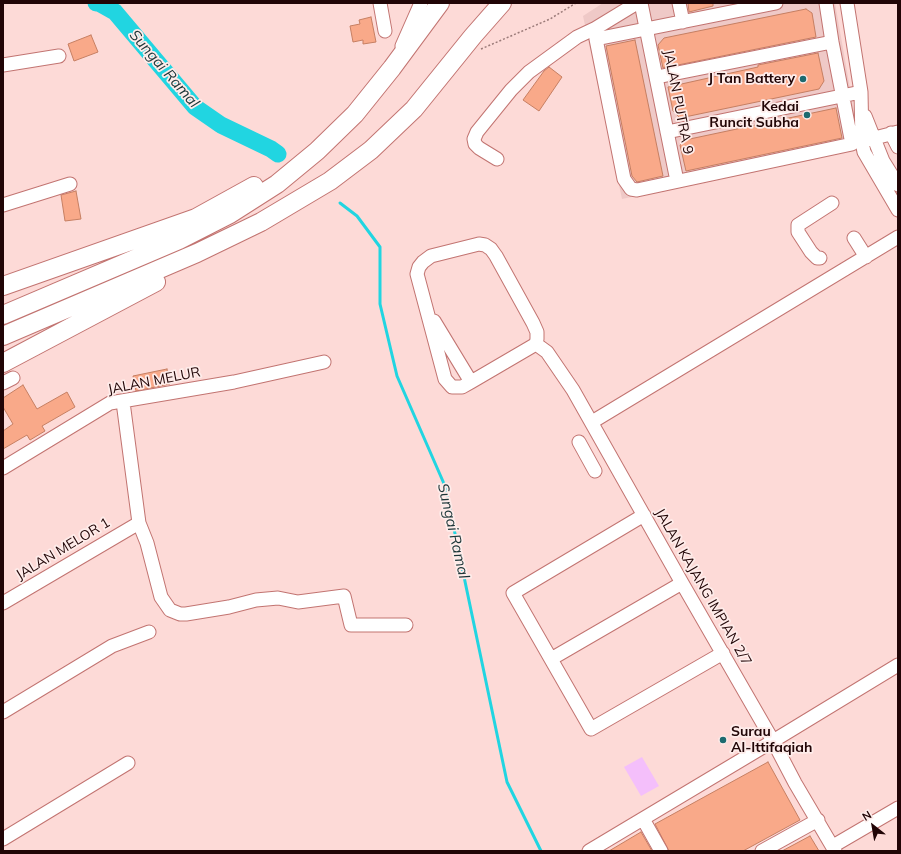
<!DOCTYPE html>
<html>
<head>
<meta charset="utf-8">
<style>
  body { margin:0 }
  #map { position:relative; width:901px; height:854px; overflow:hidden; background:#fddad7; font-family:Mulish,sans-serif }
  canvas { display:block }
  .frame { position:absolute; inset:0; border:4px solid #210506; pointer-events:none }
  .north { position:absolute; left:853px; top:806px; width:40px; height:40px; -webkit-text-stroke:3px #feecea; paint-order:stroke; rotate:329deg; font-size:11px; font-weight:700; line-height:16px; text-align:center; color:#210506 }
  .north::after { content:''; display:block; margin:auto; width:14px; height:18px; background:#210506; clip-path:polygon(50% 0,100% 100%,50% 72%,0 100%) }
</style>
</head>
<body>
<div id="map">
<canvas width="901" height="854"></canvas>
<div class="frame"></div>
<div class="north">N</div>
</div>
<script>
const g = document.querySelector('canvas').getContext('2d');
g.lineJoin = 'round';
function fill(path, color) { g.fillStyle = color; g.fill(path, 'evenodd'); }
const toPath = rows => new Path2D(rows.map(r => 'M' + r).join(''));
function strokePath(path, color, width, dash) { g.strokeStyle = color; g.lineWidth = width; g.lineCap = dash ? 'butt' : 'round'; g.setLineDash(dash || []); g.stroke(path); }
function drawText(font, color, halo, rows, align = 'center') {
  g.font = font + ' Mulish,sans-serif'; g.lineWidth = 3.5; g.setLineDash([]); g.textBaseline = 'middle'; g.strokeStyle = halo; g.fillStyle = color; for (const [text, x, y, turn = 0] of rows) {
    g.save(); g.translate(x, y); g.rotate((+turn || 0) * Math.PI / 180); g.textAlign = isNaN(turn) ? turn : align; if (halo) g.strokeText(text, 0, 0); g.fillText(text, 0, 0); g.restore();
  }
}
fill(toPath([
  [603,3,835,3,857,128,857,149,622,199,583,16]
]), '#efc9c7');
fill(toPath([
  [642,757,659,786,641,796,624,767]
]), '#f4bffb');
strokePath(toPath([
  [340,203,357,216,380,247,380,304,397,376,445,486,507,782,541,851]
]), '#21d5e1', 3);
strokePath(toPath([
  [96,3,99,3,115,12,195,107,221,125,271,149,278,154]
]), '#21d5e1', 17);
const building = toPath([
  [688,3,713,3,713,6,689,12,688,3],
  [806,9,812,13,816,37,663,68,658,45,664,38,806,9],
  [371,17,376,42,363,44,363,40,353,42,350,26,360,24,359,20,371,17],
  [91,35,98,52,74,61,68,44,91,35],
  [635,40,663,176,637,182,632,176,606,46,635,40],
  [818,53,824,81,819,89,680,118,673,111,668,87,758,67,758,65,818,53],
  [549,67,562,77,539,111,523,100,544,71,549,67],
  [836,108,842,138,686,171,680,145,685,140,836,108],
  [76,191,81,219,65,221,61,195,76,191],
  [167,369,170,384,136,391,133,376,167,369],
  [23,385,37,409,67,392,75,407,42,426,45,431,30,440,27,435,3,449,3,431,13,424,3,407,3,398,23,385],
  [768,762,800,820,743,851,669,851,655,824,768,762],
  [641,832,652,851,609,851,641,832],
  [810,836,819,851,782,851,810,836]
]);
fill(building, '#f9a989');
strokePath(building, '#c67f62', 1);
const minor = toPath([
  [380,3,385,31],
  [637,3,596,28,596,39,624,179,631,189,637,190,852,144,832,42,826,3],
  [641,3,677,181],
  [679,3,683,22],
  [847,3,861,92,862,142,864,152,898,210],
  [596,39,776,3],
  [402,46,421,3],
  [3,65,59,56],
  [657,77,832,42],
  [865,116,883,161,898,185],
  [667,132,861,92],
  [891,133,898,147],
  [867,140,898,132],
  [497,159,479,148,475,144,474,139,477,132,511,90,529,72,577,37,596,28],
  [3,205,70,184],
  [854,238,866,257],
  [479,244,485,245,491,249,496,256,533,323,537,332,537,339,536,344,471,382,462,387,452,387,445,379,417,274,419,267,423,262,431,256,479,244],
  [820,258,817,258,811,252,798,232,798,225,832,203],
  [434,321,471,382],
  [536,344,547,352,573,390,682,583,773,741,795,783,835,851],
  [3,383,13,378],
  [123,402,139,523,147,543,161,597,170,610,180,614,186,614,229,607,256,600,278,598,298,602,344,596,351,625,406,625],
  [592,422,898,237],
  [579,442,595,471],
  [3,468,110,403,234,382,324,362],
  [644,515,513,593,591,729,723,653],
  [3,603,139,523],
  [551,659,682,583],
  [3,712,112,646,149,632],
  [643,819,661,851],
  [3,839,128,763],
  [833,846,898,808],
  [589,851,773,741,898,665],
  [762,851,818,820]
]);
const highway = toPath([
  [3,286,196,218,254,186],
  [3,315,179,240,230,214,277,184,317,151,355,114,392,68,440,3],
  [3,336,197,253,261,222,330,181,371,150,414,109,473,36,502,3],
  [3,363,156,282]
]);
strokePath(minor, '#c27471', 15);
strokePath(highway, '#c27471', 20);
strokePath(toPath([
  [481,49,550,19,576,3]
]), '#9b7b79', 1.5, [2, 2]);
strokePath(minor, '#fff', 13);
strokePath(highway, '#fff', 18);
for (const [x, y, r, color] of [
  [803,79,4,"#1d6a6f"],
  [807,115,4,"#1d6a6f"],
  [723,740,4,"#1d6a6f"]
]) { const dot = new Path2D(); dot.arc(x, y, r, 0, 2 * Math.PI); g.fillStyle = color; g.fill(dot); strokePath(dot, '#feecea', 1.5); }
drawText('bold 14px', '#210506', '#feecea', [
  ["J Tan Battery",795,79],
  ["Kedai",799,107],
  ["Runcit Subha",799,123],
  ["Surau",731,732,"left"],
  ["Al-Ittifaqiah",731,748,"left"]
], 'right');
drawText('14px', '#210506', '#feecea', [
  ["JALAN PUTRA 9",678,102,79],
  ["JALAN MELUR",154,381,-11],
  ["JALAN MELOR 1",63,549,-31],
  ["JALAN KAJANG IMPIAN 2/7",703,587,60]
]);
drawText('italic 15px', '#1b3537', '#feecea', [
  ["Sungai Ramal",164,69,49],
  ["Sungai Ramal",453,531,77]
]);
</script>
</body>
</html>
